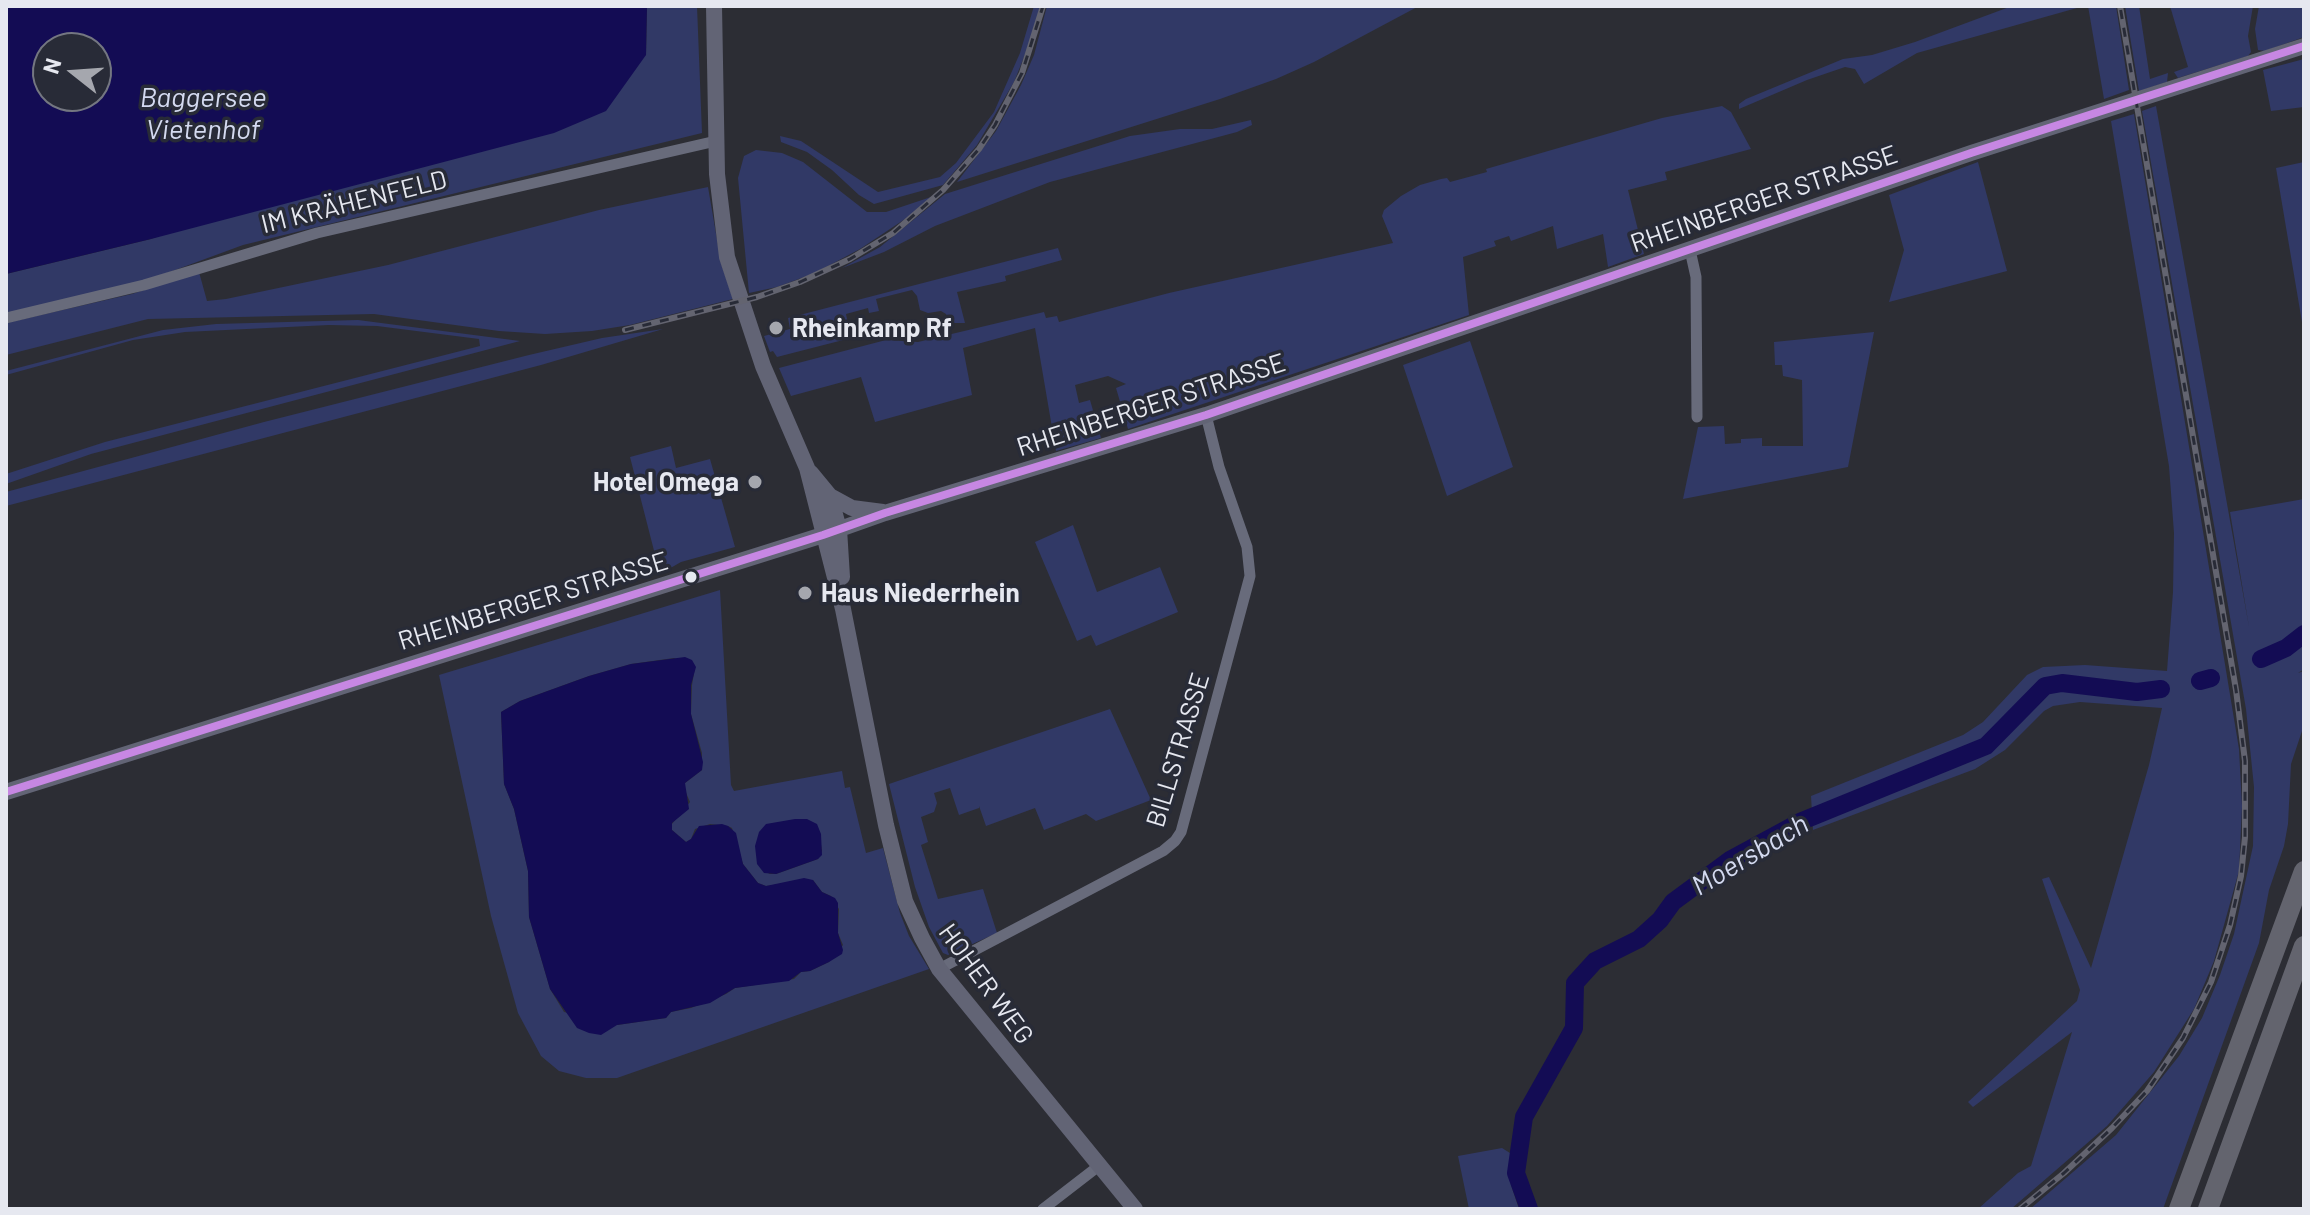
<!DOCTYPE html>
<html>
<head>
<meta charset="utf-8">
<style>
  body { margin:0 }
  #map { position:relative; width:2310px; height:1215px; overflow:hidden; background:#2c2d34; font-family:Barlow,sans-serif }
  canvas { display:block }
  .frame { position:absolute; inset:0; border:8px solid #e6e8f0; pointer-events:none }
  .north { position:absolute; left:32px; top:32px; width:80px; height:80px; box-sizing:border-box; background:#282b37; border:2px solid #747781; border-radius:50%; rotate:287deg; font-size:22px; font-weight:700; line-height:32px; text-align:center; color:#e6e8f0 }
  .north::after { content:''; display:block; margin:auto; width:28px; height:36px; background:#a5a7ae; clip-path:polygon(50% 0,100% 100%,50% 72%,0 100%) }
</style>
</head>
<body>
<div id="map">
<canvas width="2310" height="1215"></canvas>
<div class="frame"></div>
<div class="north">N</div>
</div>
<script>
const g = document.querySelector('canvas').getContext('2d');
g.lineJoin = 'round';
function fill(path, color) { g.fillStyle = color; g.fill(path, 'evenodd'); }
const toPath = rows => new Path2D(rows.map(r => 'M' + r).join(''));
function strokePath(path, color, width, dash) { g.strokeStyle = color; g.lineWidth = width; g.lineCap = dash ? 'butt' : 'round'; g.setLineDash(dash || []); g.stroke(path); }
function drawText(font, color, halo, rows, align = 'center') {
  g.font = font + ' Barlow,sans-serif'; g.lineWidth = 7; g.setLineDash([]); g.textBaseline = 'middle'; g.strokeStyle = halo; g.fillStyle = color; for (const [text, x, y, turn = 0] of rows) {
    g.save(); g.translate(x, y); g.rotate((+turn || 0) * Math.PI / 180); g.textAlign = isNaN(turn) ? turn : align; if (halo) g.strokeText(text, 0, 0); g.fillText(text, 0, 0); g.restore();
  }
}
fill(toPath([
  [647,6,697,6,702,133,243,245,148,280,6,314,6,274,151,239,646,55],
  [1034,6,1040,6,1039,11,1030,42,1014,82,977,145,943,185,874,204,859,195,832,170,807,152,781,142,780,136,801,141,878,192,940,177,956,163,994,112,1020,53],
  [1047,6,1419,6,1314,62,1276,79,1220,99,957,182,996,131,1021,85,1034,55],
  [2012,6,2084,6,1917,53,1864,84,1855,69,1845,67,1807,80,1739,109,1739,104,1746,99,1843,59,1872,55,1915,42],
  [2088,6,2116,6,2129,90,2104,99],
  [2125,6,2139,6,2150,79,2168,73,2167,82,2139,91],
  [2170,6,2253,6,2248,36,2251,52,2248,56,2178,78,2174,72,2188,67],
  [2259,6,2304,6,2304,37,2265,51,2258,50,2255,29],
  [2304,59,2304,107,2271,111,2263,70],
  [1722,106,1731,112,1751,149,1665,172,1667,180,1628,190,1644,254,1608,267,1603,234,1557,249,1553,226,1511,241,1509,236,1494,241,1496,246,1463,257,1469,315,1128,429,1116,388,1126,384,1108,376,1075,385,1079,403,1090,400,1101,438,1056,451,1035,328,963,348,972,395,875,422,861,377,791,396,779,368,886,340,918,342,1044,312,1046,318,1057,316,1059,322,1169,293,1393,243,1382,216,1384,210,1401,196,1420,185,1441,179,1447,178,1450,182,1487,172,1486,169,1662,118],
  [2156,106,2249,627,2230,512,2304,499,2304,669,2298,673,2304,671,2304,725,2291,764,2288,824,2284,846,2269,890,2259,943,2163,1209,2030,1209,2116,1135,2179,1056,2202,1018,2220,975,2234,934,2253,846,2254,787,2246,709,2142,111],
  [2134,114,2239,749,2242,806,2239,871,2214,961,2194,1009,2154,1072,2107,1126,2011,1209,1978,1209,2018,1173,2031,1166,2072,1032,1973,1107,1968,1102,2077,1001,2080,990,2042,879,2049,877,2091,968,2149,765,2162,708,2080,702,2053,706,2044,711,2005,750,1975,769,1813,830,1811,796,1963,735,1983,722,2027,675,2043,667,2085,665,2167,671,2173,592,2174,533,2169,466,2111,121],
  [1251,120,1252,125,1237,132,1050,182,935,226,884,252,842,268,880,247,945,194,1130,136,1180,129,1212,129],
  [756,150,782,153,803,162,867,212,886,212,931,197,908,217,860,249,815,273,777,287,749,293,738,178,744,156],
  [1978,162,2007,271,1889,302,1904,250,1889,195],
  [2304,162,2304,334,2276,168],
  [708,187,721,263,733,299,630,325,592,331,545,334,499,331,374,314,148,319,6,355,6,323,132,294,199,272,207,301,226,299,388,265,599,210],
  [1058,248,1062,260,1005,276,1006,281,957,292,965,323,949,323,946,314,941,311,928,313,920,310,917,296,912,290,876,299,879,311,869,313,868,308,846,314,851,338,777,357,773,351,770,352,764,336,790,329,788,318],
  [358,320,520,341,91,454,6,484,6,474,105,442,480,346,479,339,377,326,329,325,185,332,133,340,6,375,6,371,163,330,216,324],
  [663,329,541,365,6,506,6,492,264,422,529,355,602,338],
  [1874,332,1848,467,1683,499,1698,427,1724,426,1725,444,1741,443,1741,439,1762,438,1762,446,1803,446,1802,380,1783,376,1782,365,1775,365,1774,342],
  [1470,341,1513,467,1447,496,1403,365],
  [671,446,676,468,710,459,735,547,681,562,660,574,630,457],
  [1073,525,1097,592,1160,567,1178,612,1096,646,1091,635,1077,641,1035,542],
  [720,590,731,785,734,791,842,771,845,788,850,787,866,853,883,848,900,913,909,936,929,969,617,1078,586,1078,559,1071,541,1056,518,1013,491,916,439,675],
  [674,658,695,667,692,685,691,714,702,753,702,770,685,783,684,788,690,802,672,824,672,830,686,842,691,839,695,829,710,824,728,826,732,828,743,864,758,883,766,886,813,880,822,892,831,896,839,909,838,933,843,945,829,962,810,971,801,972,794,979,735,988,726,994,691,1008,671,1012,666,1018,617,1025,564,1012,550,989,529,917,528,871,514,809,504,784,501,712,520,701,589,676,631,664],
  [821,845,822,851,818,859,776,874,768,874],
  [1110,709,1151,800,1096,821,1086,814,1044,830,1035,808,986,826,979,806,979,808,959,815,950,788,934,793,937,803,934,812,921,817,928,842,921,845,938,899,983,889,997,933,948,955,943,953,929,927,915,887,889,784],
  [1502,1148,1510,1153,1511,1185,1519,1209,1469,1209,1458,1156]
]), '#313966');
fill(toPath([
  [6,6,647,6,646,55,606,111,554,133,151,239,6,274],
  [48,48,96,48,96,96,48,96],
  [685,657,692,660,696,667,691,685,691,714,703,762,702,770,685,783,689,809,672,823,672,830,686,842,691,839,699,826,722,824,728,826,736,833,743,864,758,883,766,886,804,878,813,880,822,892,835,898,838,903,838,933,843,950,842,954,829,962,810,971,801,972,789,981,735,988,710,1003,671,1012,666,1018,617,1025,601,1035,589,1033,577,1028,550,989,529,917,528,871,514,809,504,784,501,712,520,701,589,676,631,664],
  [795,819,807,819,817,824,821,834,822,855,818,859,776,874,764,873,757,864,755,846,759,832,766,824]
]), '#130c54');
strokePath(toPath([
  [2261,659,2286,648,2304,634],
  [2200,681,2211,678],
  [1529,1209,1516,1173,1524,1117,1574,1028,1575,983,1595,961,1639,939,1660,920,1673,902,1730,860,1802,821,1986,746,2045,686,2062,683,2137,692,2161,689]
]), '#130c54', 18);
strokePath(toPath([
  [1690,250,1696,277,1697,417],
  [6,318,144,285,317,233,716,141],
  [939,969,1163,851,1175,841,1181,832,1250,576,1247,547,1219,467,1206,415],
  [1043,1209,1100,1165]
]), '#686b7b', 11);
strokePath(toPath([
  [714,6,717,174,727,257,763,366,807,468,843,609,886,825,905,901,922,938,939,969,1135,1209],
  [811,473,830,496,839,529,842,577],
  [830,496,852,508,883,512],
  [6,792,823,535,885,513,1206,415,1971,153,2304,46]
]), '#626475', 16);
strokePath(toPath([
  [2179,1209,2304,871],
  [2208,1209,2304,946]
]), '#63646e', 20);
const rail = toPath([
  [625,330,757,297,800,282,850,259,893,233,943,190,979,149,995,125,1022,73,1043,6],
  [2020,1209,2064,1173,2112,1128,2147,1091,2183,1038,2211,982,2230,925,2241,876,2245,837,2245,761,2236,690,2120,6]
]);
strokePath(rail, '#636470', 6);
strokePath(rail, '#282b37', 3, [9]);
strokePath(toPath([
  [6,792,823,535,885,513,1206,415,1971,153,2304,46]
]), '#c787e3', 8);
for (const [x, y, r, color] of [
  [776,328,8,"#a5a7ae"],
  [755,482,8,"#a5a7ae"],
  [691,577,7,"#e6e8f0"],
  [805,593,8,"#a5a7ae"]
]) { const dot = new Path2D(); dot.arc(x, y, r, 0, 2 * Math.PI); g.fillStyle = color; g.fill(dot); strokePath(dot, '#282b37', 3); }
drawText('26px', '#e6e8f0', '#282b37', [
  ["RHEINBERGER STRASSE",1764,199,-19],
  ["IM KRÄHENFELD",354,202,-14],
  ["RHEINBERGER STRASSE",1151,405,-18],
  ["RHEINBERGER STRASSE",533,601,-17],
  ["BILLSTRASSE",1178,750,-73],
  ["HOHER WEG",986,984,54]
]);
drawText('bold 26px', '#e6e8f0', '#282b37', [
  ["Rheinkamp Rf",792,328],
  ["Hotel Omega",739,482,"right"],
  ["Haus Niederrhein",821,593]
], 'left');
drawText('italic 28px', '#d4daf0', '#282b37', [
  ["Baggersee",203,98],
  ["Vietenhof",203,130],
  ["Moersbach",1750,855,-31]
]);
</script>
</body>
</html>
